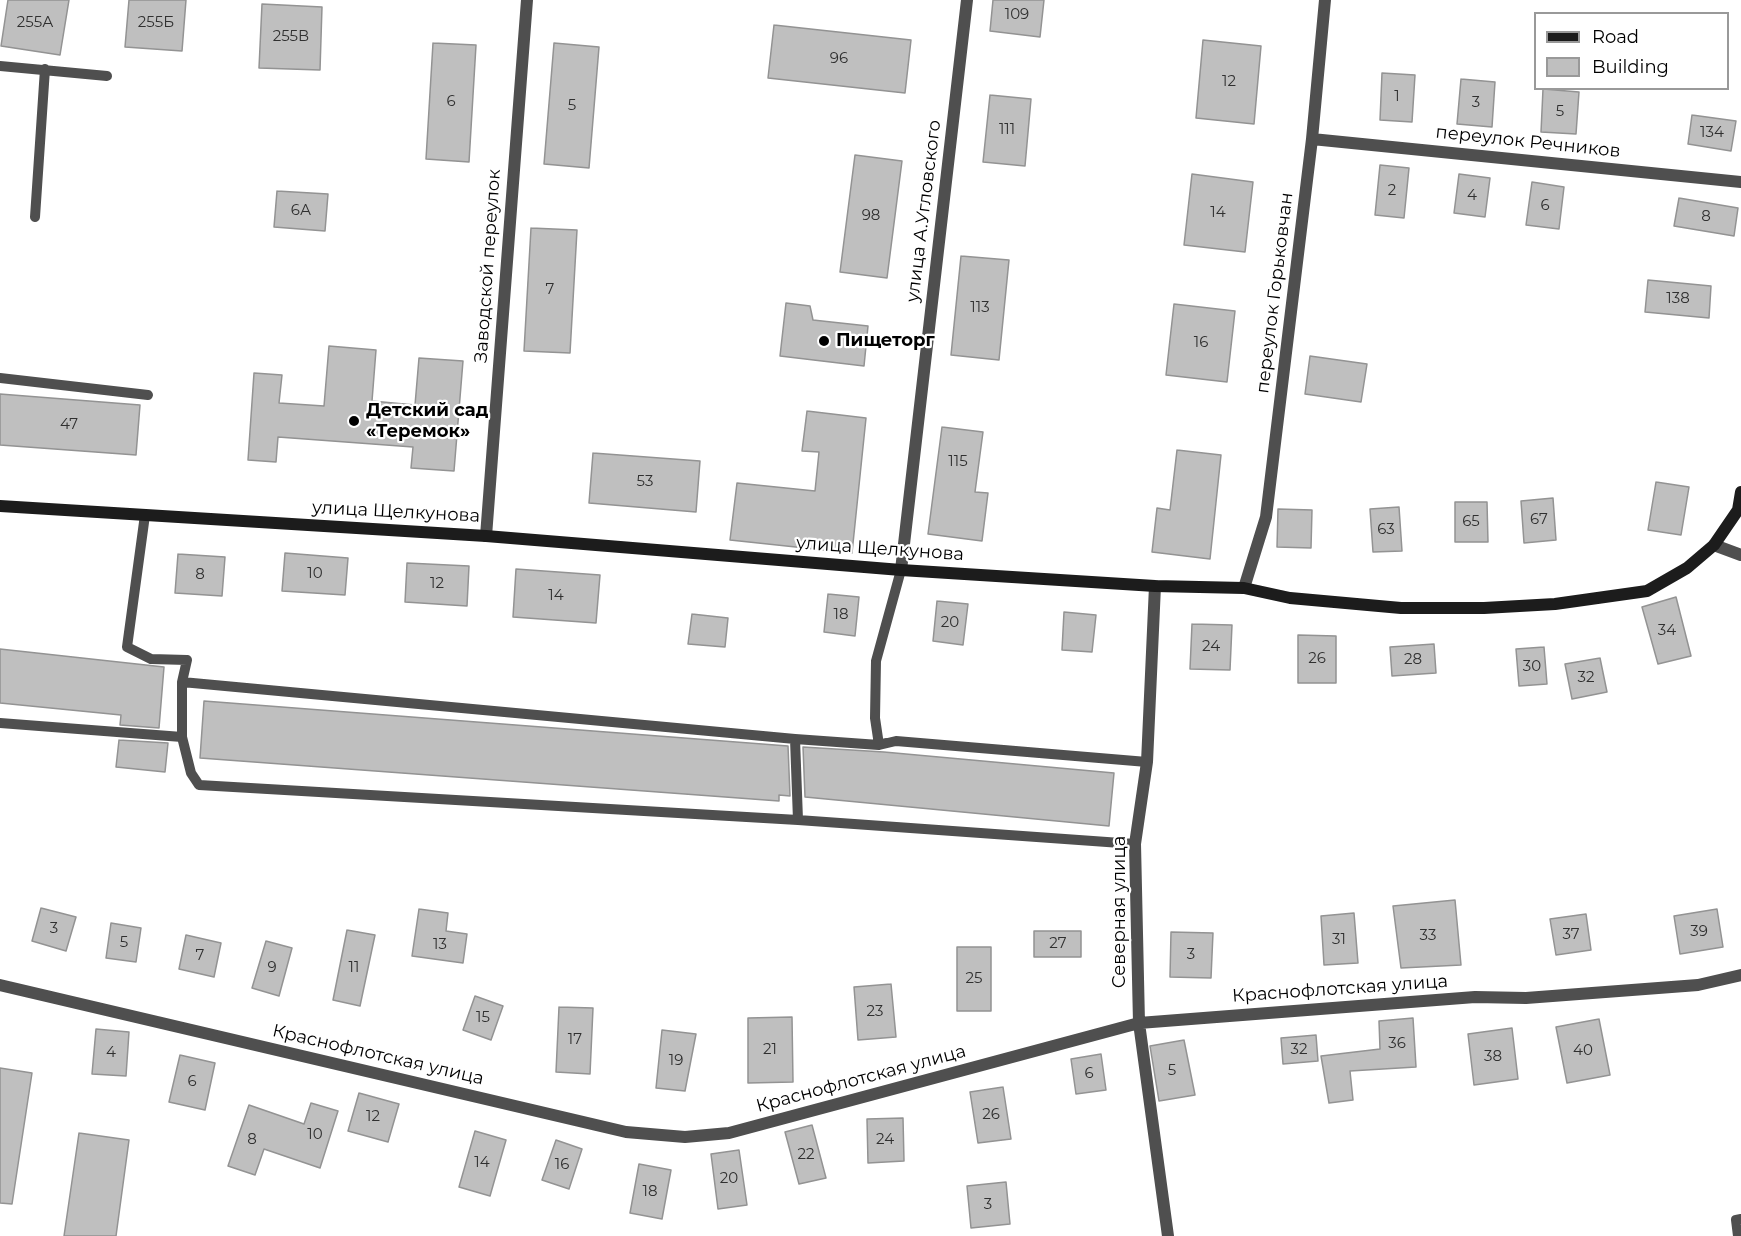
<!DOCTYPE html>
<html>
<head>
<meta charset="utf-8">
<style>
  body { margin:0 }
  #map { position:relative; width:1741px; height:1236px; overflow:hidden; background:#fff; font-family:Montserrat,sans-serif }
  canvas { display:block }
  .legend { position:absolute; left:1534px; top:12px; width:195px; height:78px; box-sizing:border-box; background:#fff; border:2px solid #999; margin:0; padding:8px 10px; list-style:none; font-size:18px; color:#000 }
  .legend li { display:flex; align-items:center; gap:12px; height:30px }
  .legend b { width:30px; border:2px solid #999 }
</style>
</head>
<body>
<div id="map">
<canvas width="1741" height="1236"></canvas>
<ul class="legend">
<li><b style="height:8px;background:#1c1c1c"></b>Road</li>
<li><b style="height:16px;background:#bfbfbf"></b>Building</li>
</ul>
</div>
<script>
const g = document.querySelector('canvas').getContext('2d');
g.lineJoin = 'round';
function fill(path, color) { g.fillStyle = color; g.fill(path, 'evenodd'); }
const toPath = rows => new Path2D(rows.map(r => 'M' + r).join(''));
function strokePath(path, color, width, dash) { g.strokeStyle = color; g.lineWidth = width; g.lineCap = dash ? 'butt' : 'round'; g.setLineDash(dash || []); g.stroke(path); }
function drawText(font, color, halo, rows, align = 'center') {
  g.font = font + ' Montserrat,sans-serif'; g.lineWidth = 4.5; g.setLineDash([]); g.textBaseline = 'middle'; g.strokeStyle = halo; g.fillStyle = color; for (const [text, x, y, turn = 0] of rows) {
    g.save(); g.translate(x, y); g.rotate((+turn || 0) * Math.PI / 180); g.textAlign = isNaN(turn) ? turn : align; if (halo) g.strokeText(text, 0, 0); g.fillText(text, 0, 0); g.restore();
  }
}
const building = toPath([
  [8,0,69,0,60,55,1,46,8,0],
  [129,0,186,0,182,51,125,47,129,0],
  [993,0,1044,0,1040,37,990,31,993,0],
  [262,4,322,7,320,70,259,68,262,4],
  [774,25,911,40,905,93,768,78,774,25],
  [1203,40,1261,46,1254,124,1196,118,1203,40],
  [433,43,476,45,469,162,426,159,433,43],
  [554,43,599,47,589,168,544,164,554,43],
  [1382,73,1415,75,1412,122,1380,120,1382,73],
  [1461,79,1495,82,1492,127,1457,124,1461,79],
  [1543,89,1579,92,1576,134,1541,132,1543,89],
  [990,95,1031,99,1025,166,983,162,990,95],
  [1692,115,1736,121,1731,151,1688,144,1692,115],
  [855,155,902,161,887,278,840,272,855,155],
  [1380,165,1409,168,1404,218,1375,215,1380,165],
  [1192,174,1253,182,1245,252,1184,245,1192,174],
  [1459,174,1490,178,1485,217,1454,213,1459,174],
  [1532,182,1564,187,1559,229,1526,225,1532,182],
  [277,191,328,194,325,231,274,227,277,191],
  [1679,198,1738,208,1734,236,1674,226,1679,198],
  [531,228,577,230,570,353,524,351,531,228],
  [961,256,1009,260,999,360,951,355,961,256],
  [1648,280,1711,286,1709,318,1645,312,1648,280],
  [786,303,810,306,813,320,868,326,864,366,780,356,786,303],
  [1174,304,1235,311,1227,382,1166,375,1174,304],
  [329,346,376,350,372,401,415,405,419,358,463,361,454,471,411,468,413,447,278,437,276,462,248,460,254,373,282,375,279,403,324,406,329,346],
  [1310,356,1367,364,1361,402,1305,394,1310,356],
  [0,394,140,405,136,455,0,445,0,394],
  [807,411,866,418,852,553,730,540,737,483,815,491,819,452,802,451,807,411],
  [942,427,983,432,975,492,988,493,982,541,928,534,942,427],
  [1177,450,1221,455,1210,559,1152,552,1157,508,1170,510,1177,450],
  [593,453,700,461,696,512,589,503,593,453],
  [1656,482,1689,487,1681,535,1648,530,1656,482],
  [1553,498,1556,540,1524,543,1521,501,1553,498],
  [1455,502,1487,502,1488,542,1455,542,1455,502],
  [1399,507,1402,551,1373,552,1370,509,1399,507],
  [1278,509,1312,510,1311,548,1277,547,1278,509],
  [285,553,348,558,345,595,282,591,285,553],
  [178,554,225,557,222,596,175,593,178,554],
  [407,563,469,566,467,606,405,602,407,563],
  [516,569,600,575,596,623,513,617,516,569],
  [828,594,859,597,855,636,824,632,828,594],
  [1676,597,1691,656,1658,664,1642,607,1676,597],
  [937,601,968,604,963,645,933,641,937,601],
  [1064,612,1096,615,1092,652,1062,650,1064,612],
  [692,614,728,618,725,647,688,644,692,614],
  [1192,624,1232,625,1230,670,1190,669,1192,624],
  [1298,635,1336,636,1336,683,1298,683,1298,635],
  [1434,644,1436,673,1392,676,1390,647,1434,644],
  [1544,647,1547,684,1519,686,1516,649,1544,647],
  [0,649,164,667,159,728,120,725,121,715,0,703,0,649],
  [1600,658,1607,692,1572,699,1565,664,1600,658],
  [204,701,788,746,790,796,779,795,779,801,200,758,204,701],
  [119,740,168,743,165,772,116,767,119,740],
  [803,747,884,752,1114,773,1109,826,805,797,803,747],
  [1455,900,1461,965,1401,968,1393,906,1455,900],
  [41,908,76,917,66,951,32,941,41,908],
  [419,909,448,913,446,931,467,934,463,963,412,956,419,909],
  [1717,909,1723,947,1680,954,1674,916,1717,909],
  [1354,913,1358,963,1324,965,1321,916,1354,913],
  [1586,914,1591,950,1556,955,1550,919,1586,914],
  [111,923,141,928,136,962,106,958,111,923],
  [347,930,375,935,360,1006,333,1000,347,930],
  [1034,931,1081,931,1081,957,1034,957,1034,931],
  [1171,932,1213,933,1211,978,1170,977,1171,932],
  [186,935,221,943,214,977,179,969,186,935],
  [266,941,292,948,279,996,252,988,266,941],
  [957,947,991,947,991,1011,957,1011,957,947],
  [891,984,896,1037,858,1040,854,987,891,984],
  [475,996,503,1006,491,1040,463,1030,475,996],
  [559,1007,593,1008,590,1074,556,1072,559,1007],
  [792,1017,793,1082,748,1083,748,1018,792,1017],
  [1413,1018,1416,1067,1350,1071,1353,1100,1329,1103,1321,1056,1380,1049,1379,1021,1413,1018],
  [1599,1019,1610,1075,1567,1083,1556,1027,1599,1019],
  [1512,1028,1518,1079,1474,1085,1468,1034,1512,1028],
  [96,1029,129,1032,126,1076,92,1074,96,1029],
  [662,1030,696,1034,685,1091,656,1088,662,1030],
  [1316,1035,1318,1061,1283,1064,1281,1038,1316,1035],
  [1184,1040,1195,1095,1159,1101,1150,1046,1184,1040],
  [1101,1054,1106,1090,1076,1094,1071,1059,1101,1054],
  [180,1055,215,1063,205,1110,169,1102,180,1055],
  [0,1068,32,1073,12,1204,0,1203,0,1068],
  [1003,1087,1011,1139,978,1143,970,1092,1003,1087],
  [359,1093,399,1104,388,1142,348,1131,359,1093],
  [311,1103,338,1111,320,1168,264,1149,255,1175,228,1166,249,1105,304,1124,311,1103],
  [903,1118,904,1161,868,1163,867,1119,903,1118],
  [812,1125,826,1178,799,1184,785,1132,812,1125],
  [475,1131,506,1140,490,1196,459,1187,475,1131],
  [79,1133,129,1140,116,1236,64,1236,79,1133],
  [556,1140,582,1149,569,1189,542,1180,556,1140],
  [739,1150,747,1205,718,1209,711,1154,739,1150],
  [639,1164,671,1170,662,1219,630,1213,639,1164],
  [1006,1182,1010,1224,971,1228,967,1186,1006,1182]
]);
fill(building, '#bfbfbf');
strokePath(building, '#939393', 1.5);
strokePath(toPath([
  [0,66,107,76],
  [35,217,45,69],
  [0,378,148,395],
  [182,682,795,739,879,745,896,741,1147,762],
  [0,723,182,737,182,682,187,660,151,659,127,647,145,515],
  [182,737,191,773,199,785,798,820,1135,844],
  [795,739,798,820],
  [886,743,879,745,875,718,876,661,901,570],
  [1738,1236,1736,1220,1741,1219]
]), '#4f4f4f', 10);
strokePath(toPath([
  [1312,139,1741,182],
  [486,536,527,0],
  [1714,545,1741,555],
  [901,570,967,0],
  [1155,586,1147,762,1135,844,1139,1023,1168,1236],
  [1244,588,1266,517,1312,139,1325,0],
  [0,985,626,1132,685,1137,729,1133,1139,1023,1475,997,1526,998,1698,985,1741,975]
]), '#4f4f4f', 12);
strokePath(toPath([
  [0,506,486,536,901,570,1155,586,1244,588,1290,598,1401,608,1484,608,1555,604,1647,591,1687,568,1714,545,1738,510,1741,492]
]), '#1c1c1c', 12);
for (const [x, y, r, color] of [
  [824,341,6,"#000"],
  [354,421,6,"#000"]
]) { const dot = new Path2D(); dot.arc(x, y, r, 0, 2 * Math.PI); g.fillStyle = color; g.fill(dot); strokePath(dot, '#fff', 2); }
drawText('15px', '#303030', null, [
  ["109",1017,15],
  ["255А",35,23],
  ["255Б",156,23],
  ["255В",291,37],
  ["96",839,59],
  ["12",1229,82],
  ["1",1397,97],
  ["6",451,102],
  ["3",1476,103],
  ["5",572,106],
  ["5",1560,112],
  ["111",1007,130],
  ["134",1712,133],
  ["2",1392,191],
  ["4",1472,196],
  ["6",1545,206],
  ["6А",301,211],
  ["14",1218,213],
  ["98",871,216],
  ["8",1706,217],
  ["7",550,290],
  ["138",1678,299],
  ["113",980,308],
  ["16",1201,343],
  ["47",69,425],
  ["115",958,462],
  ["53",645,482],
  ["67",1539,520],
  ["65",1471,522],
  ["63",1386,530],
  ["10",315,574],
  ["8",200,575],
  ["12",437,584],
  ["14",556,596],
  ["18",841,615],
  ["20",950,623],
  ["34",1667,631],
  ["24",1211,647],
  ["26",1317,659],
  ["28",1413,660],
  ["30",1532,667],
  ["32",1586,678],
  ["3",54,929],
  ["39",1699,932],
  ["37",1571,935],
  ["33",1428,936],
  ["31",1339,940],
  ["5",124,943],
  ["27",1058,944],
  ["13",440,945],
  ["3",1191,955],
  ["7",200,956],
  ["9",272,968],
  ["11",354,968],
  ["25",974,979],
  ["23",875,1012],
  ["15",483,1018],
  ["17",575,1040],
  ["36",1397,1044],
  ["21",770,1050],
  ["32",1299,1050],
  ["40",1583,1051],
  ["4",111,1053],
  ["38",1493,1057],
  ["19",676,1061],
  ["5",1172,1071],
  ["6",1089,1074],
  ["6",192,1082],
  ["26",991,1115],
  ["12",373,1117],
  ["10",315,1135],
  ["8",252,1140],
  ["24",885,1140],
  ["22",806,1155],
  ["14",482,1163],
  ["16",562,1165],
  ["20",729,1179],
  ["18",650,1192],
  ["3",988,1205]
]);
drawText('18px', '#000', '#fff', [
  ["переулок Речников",1528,142,6],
  ["улица А.Угловского",924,211,-83],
  ["Заводской переулок",488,266,-86],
  ["переулок Горьковчан",1275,293,-83],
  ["улица Щелкунова",396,512,3],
  ["улица Щелкунова",880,549,4],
  ["Северная улица",1120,912,-90],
  ["Краснофлотская улица",1340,989,-4],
  ["Краснофлотская улица",378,1055,13],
  ["Краснофлотская улица",861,1079,-15]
]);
drawText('bold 18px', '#000', '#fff', [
  ["Пищеторг",836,341],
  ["Детский сад",366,411],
  ["«Теремок»",366,432]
], 'left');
</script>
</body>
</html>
